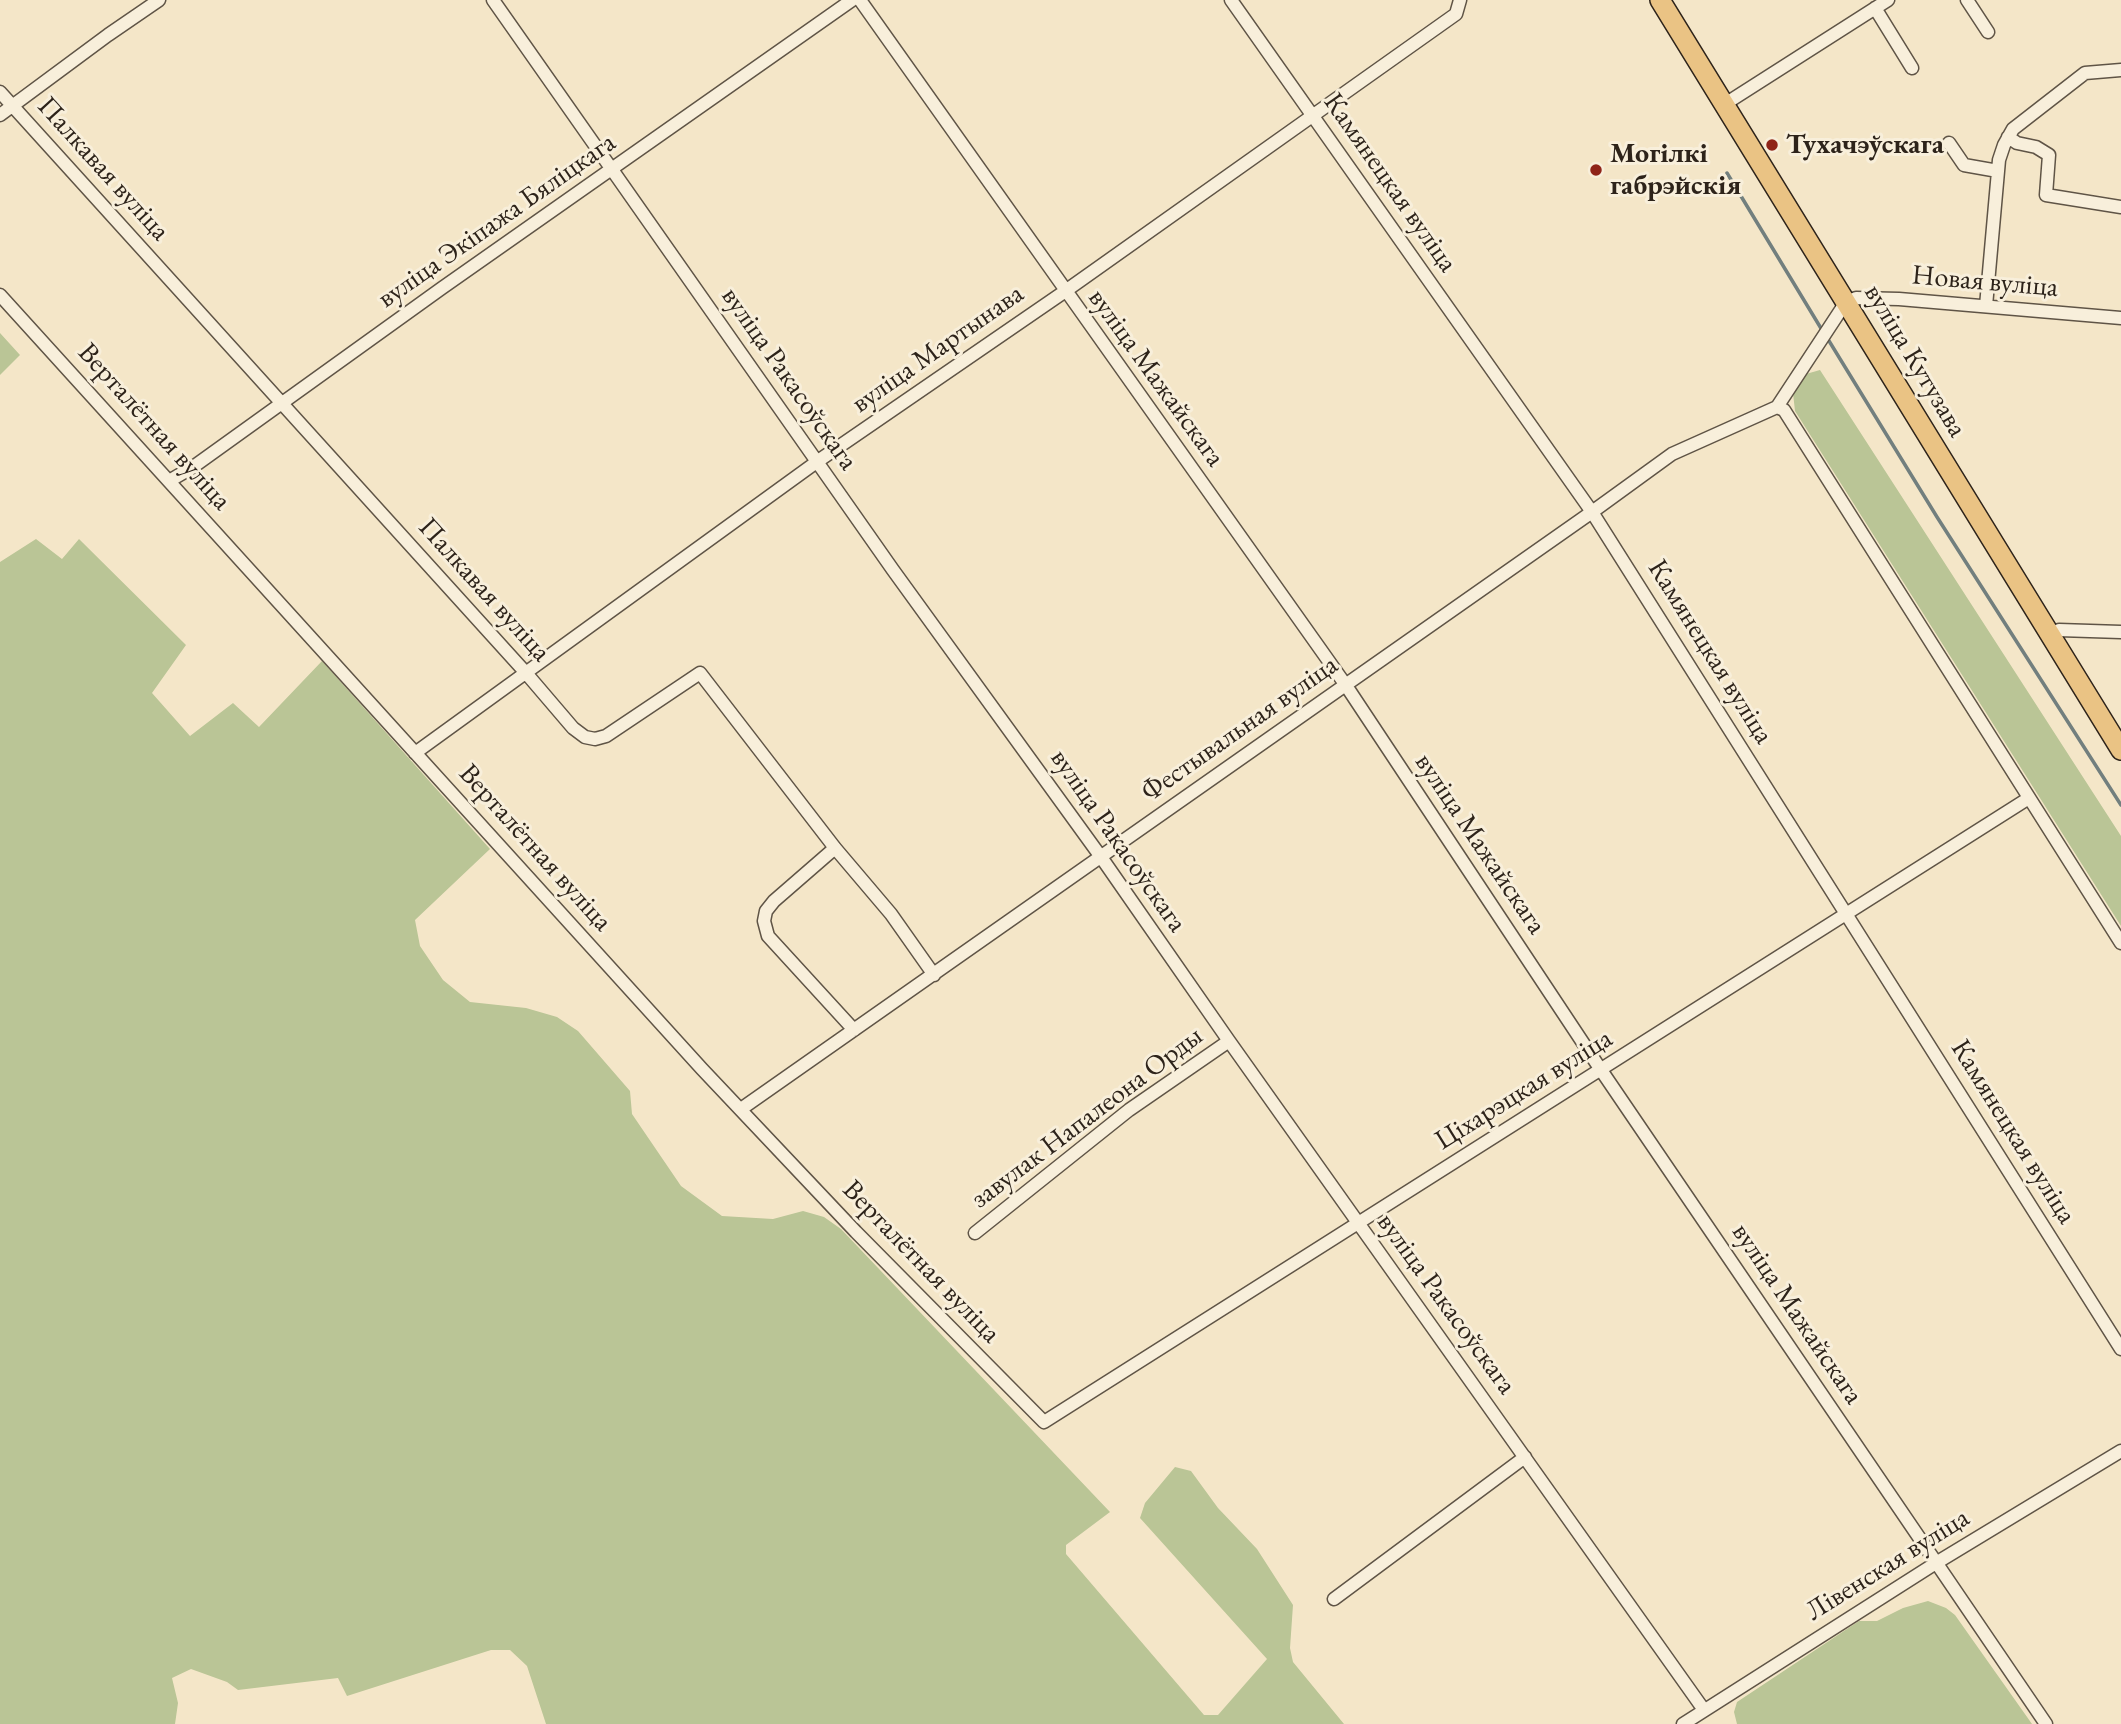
<!DOCTYPE html>
<html>
<head>
<meta charset="utf-8">
<style>
  body { margin:0 }
  canvas { display:block; background:#f4e6c8 }
</style>
</head>
<body>
<canvas width="2121" height="1724"></canvas>
<script>
const g = document.querySelector('canvas').getContext('2d');
g.lineJoin = 'round';
function fill(path, color) { g.fillStyle = color; g.fill(path, 'evenodd'); }
const toPath = rows => new Path2D(rows.map(r => 'M' + r).join(''));
function strokePath(path, color, width, dash) { g.strokeStyle = color; g.lineWidth = width; g.lineCap = dash ? 'butt' : 'round'; g.setLineDash(dash || []); g.stroke(path); }
function drawText(font, color, halo, rows, align = 'center') {
  g.font = font + ' "EB Garamond",serif'; g.lineWidth = 6; g.setLineDash([]); g.textBaseline = 'middle'; g.strokeStyle = halo; g.fillStyle = color; for (const [text, x, y, turn = 0] of rows) {
    g.save(); g.translate(x, y); g.rotate((+turn || 0) * Math.PI / 180); g.textAlign = isNaN(turn) ? turn : align; if (halo) g.strokeText(text, 0, 0); g.fillText(text, 0, 0); g.restore();
  }
}
fill(toPath([
  [0,333,20,355,0,375],
  [1820,370,2121,836,2121,926,1795,411,1793,393,1806,374],
  [36,539,62,559,79,539,186,645,152,693,190,736,233,703,259,727,322,661,490,849,415,920,420,946,443,980,470,1002,526,1008,557,1017,578,1031,630,1091,632,1114,681,1186,722,1216,773,1219,803,1211,824,1217,841,1229,1110,1512,1066,1545,1066,1554,1204,1715,1218,1715,1267,1659,1140,1518,1145,1503,1175,1467,1191,1471,1218,1508,1257,1549,1293,1605,1290,1648,1293,1662,1344,1724,546,1724,527,1666,510,1650,491,1650,347,1696,338,1678,238,1690,227,1682,191,1669,172,1678,178,1703,175,1724,0,1724,0,562],
  [1928,1601,1946,1608,1955,1615,2032,1724,1737,1724,1734,1712,1737,1702,1859,1621,1877,1621,1903,1608]
]), '#bac596');
strokePath(toPath([
  [1727,173,1822,330],
  [1826,336,1937,517,2121,805]
]), '#727f7e', 3.5);
const street = toPath([
  [493,0,893,570,1101,857,1229,1041,1704,1710],
  [860,0,1345,684,1601,1070,2046,1724],
  [1231,0,1592,512,2121,1349],
  [1967,0,1988,32],
  [1875,8,1912,68],
  [0,92,526,673,573,728,585,737,595,739,606,736,700,673,835,848,891,914,934,975],
  [1725,104,1888,0],
  [0,115,108,35,159,0],
  [2008,137,2017,143,2036,147,2049,155,2046,195,2121,207],
  [1949,143,1964,165,1998,171],
  [0,295,702,1069,856,1232,1044,1422,2029,798],
  [1986,306,1999,160,2004,145,2013,129,2085,73,2121,70],
  [1777,407,1846,302,1856,298,1899,299,2121,318],
  [169,481,193,467,442,288,852,0],
  [2049,636,2059,630,2121,632],
  [415,753,818,461,1064,292,1456,14,1460,0],
  [835,848,774,901,766,911,764,921,768,936,854,1030],
  [741,1109,1592,512,1672,454,1777,407,1784,410,2121,943],
  [975,1233,1129,1110,1229,1041],
  [1334,1599,1525,1457],
  [1683,1724,1936,1563,2121,1451]
]);
const primary = toPath([
  [1660,0,2121,750]
]);
strokePath(street, '#5f5446', 15);
strokePath(primary, '#2d231a', 22);
strokePath(street, '#f8efdb', 12);
strokePath(primary, '#eac384', 19);
for (const [x, y, r, color] of [
  [1772,145,7,"#8f2418"],
  [1596,170,7,"#8f2418"]
]) { const dot = new Path2D(); dot.arc(x, y, r, 0, 2 * Math.PI); g.fillStyle = color; g.fill(dot); strokePath(dot, '#f8efdb', 2.5); }
drawText('bold 28px', '#2d231a', '#f8efdb', [
  ["Тухачэўскага",1786,145],
  ["Могілкі",1610,154],
  ["габрэйскія",1610,186]
], 'left');
drawText('28px', '#2d231a', '#f8efdb', [
  ["Палкавая вуліца",103,169,48],
  ["Камянецкая вуліца",1390,183,55],
  ["вуліца Экіпажа Бяліцкага",497,221,-35],
  ["Новая вуліца",1985,282,5],
  ["вуліца Мартынава",938,349,-35],
  ["вуліца Кутузава",1915,361,59],
  ["вуліца Мажайскага",1156,378,54],
  ["вуліца Ракасоўскага",789,379,55],
  ["Верталётная вуліца",154,427,48],
  ["Палкавая вуліца",484,590,48],
  ["Камянецкая вуліца",1710,652,58],
  ["Фестывальная вуліца",1240,729,-35],
  ["вуліца Ракасоўскага",1118,841,55],
  ["вуліца Мажайскага",1480,844,56],
  ["Верталётная вуліца",535,848,48],
  ["Ціхарэцкая вуліца",1524,1090,-32],
  ["завулак Напалеона Орды",1087,1118,-37],
  ["Камянецкая вуліца",2013,1132,58],
  ["Верталётная вуліца",921,1262,46],
  ["вуліца Ракасоўскага",1446,1304,54],
  ["вуліца Мажайскага",1797,1314,56],
  ["Лівенская вуліца",1888,1565,-32]
]);
</script>
</body>
</html>
